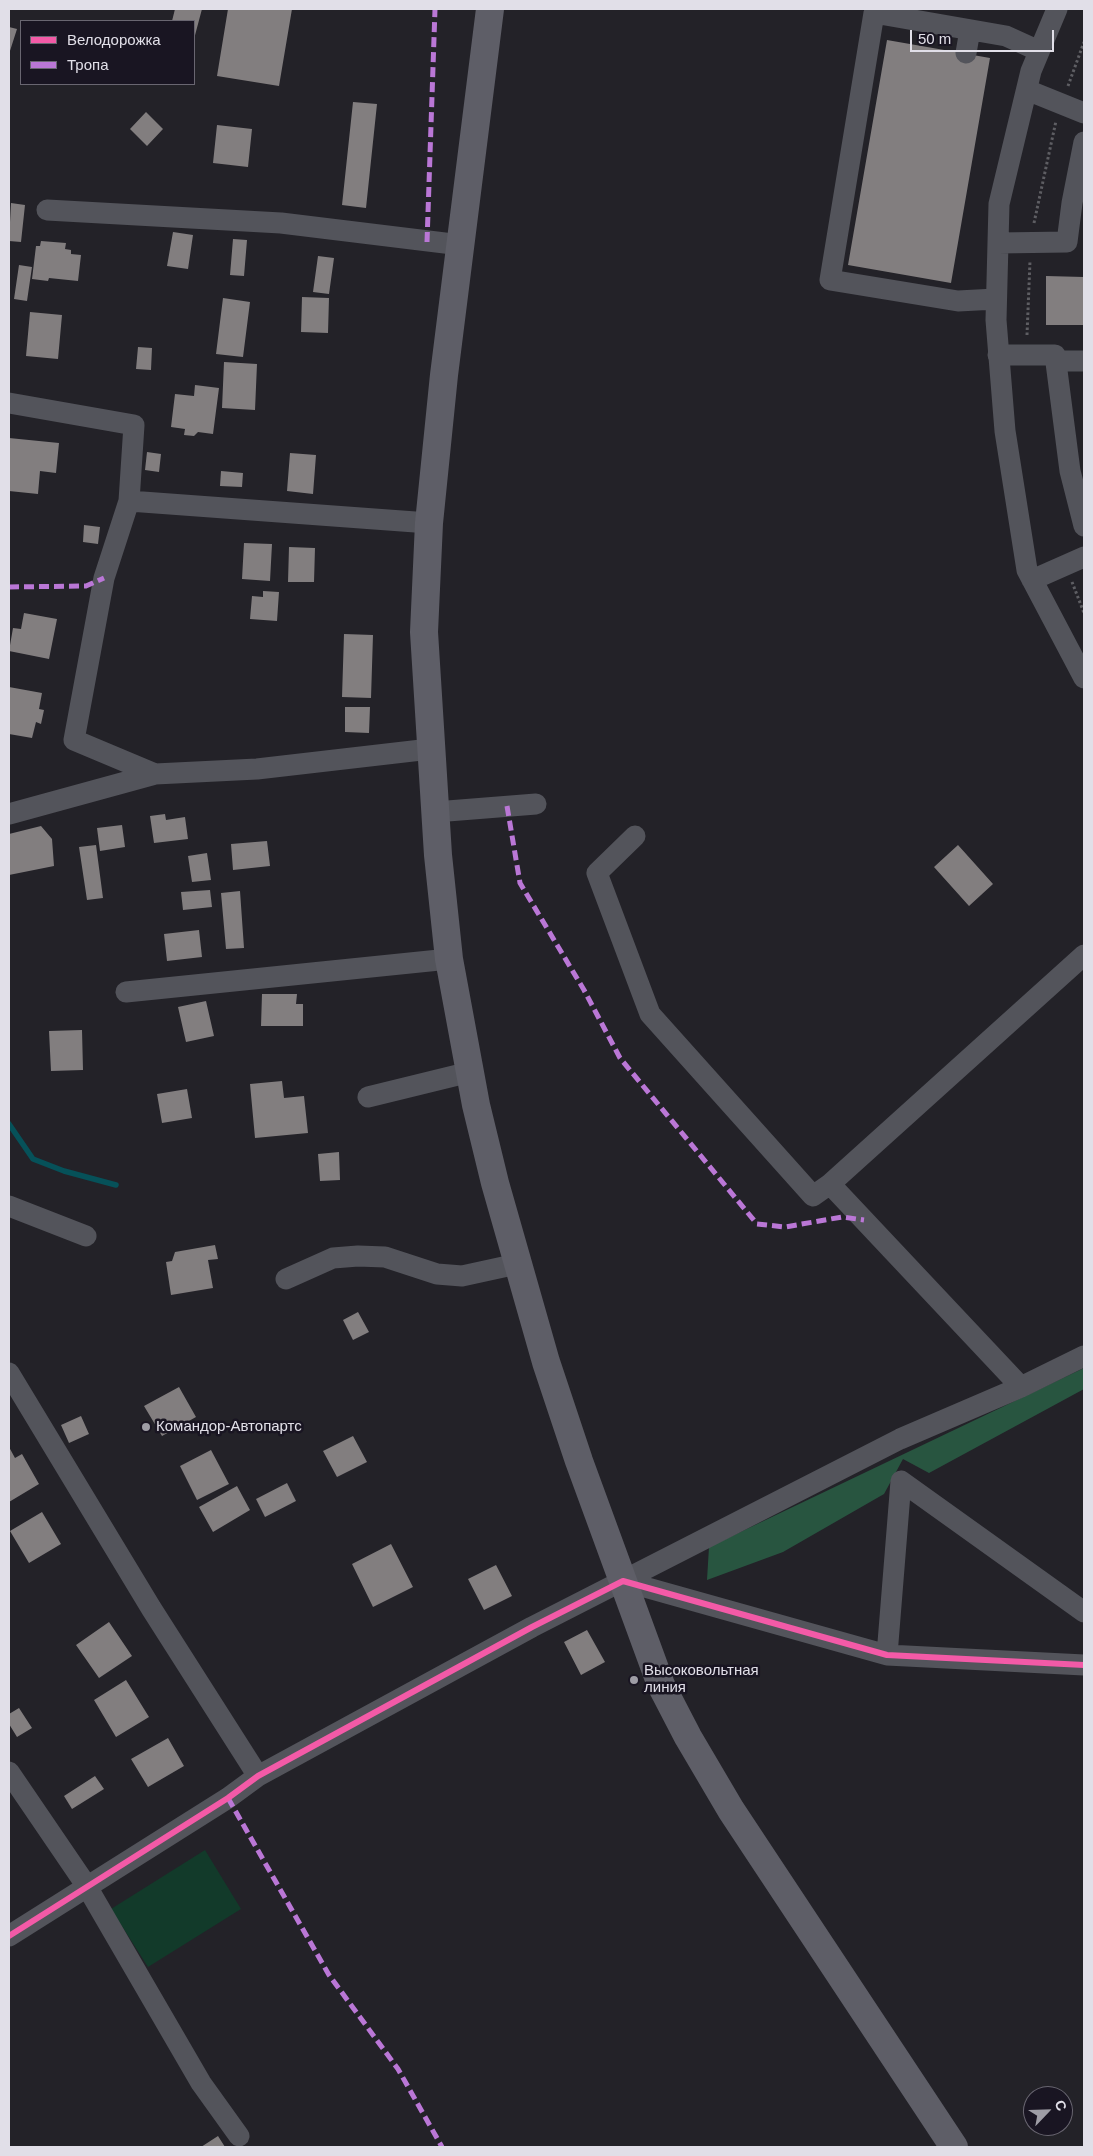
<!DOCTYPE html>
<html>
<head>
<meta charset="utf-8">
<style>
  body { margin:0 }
  #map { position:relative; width:1093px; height:2156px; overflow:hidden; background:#232228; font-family:Arial,sans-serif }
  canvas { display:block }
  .frame { position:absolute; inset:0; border:10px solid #e1dfe8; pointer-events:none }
  .legend { position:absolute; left:20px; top:20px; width:175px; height:65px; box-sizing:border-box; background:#191522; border:1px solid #696671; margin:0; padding:6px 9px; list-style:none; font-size:15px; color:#e1dfe8 }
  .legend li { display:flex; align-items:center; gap:10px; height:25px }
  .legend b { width:25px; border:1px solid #696671 }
  .north { position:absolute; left:1023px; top:2086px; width:50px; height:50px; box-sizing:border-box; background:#191522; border:1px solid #696671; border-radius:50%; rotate:66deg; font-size:14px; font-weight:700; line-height:20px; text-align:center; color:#e1dfe8 }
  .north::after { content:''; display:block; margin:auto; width:18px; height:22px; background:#9e9da5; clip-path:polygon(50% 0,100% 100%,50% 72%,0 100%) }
  .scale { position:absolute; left:910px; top:30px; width:144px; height:22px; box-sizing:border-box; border:2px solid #e1dfe8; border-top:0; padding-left:6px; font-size:15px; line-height:18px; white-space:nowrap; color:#e1dfe8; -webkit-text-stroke:4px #191522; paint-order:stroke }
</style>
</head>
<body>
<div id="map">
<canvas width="1093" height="2156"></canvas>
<div class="frame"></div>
<ul class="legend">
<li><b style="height:6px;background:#f35aa7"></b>Велодорожка</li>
<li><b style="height:6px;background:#ba77d6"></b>Тропа</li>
</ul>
<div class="north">С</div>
<div class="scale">50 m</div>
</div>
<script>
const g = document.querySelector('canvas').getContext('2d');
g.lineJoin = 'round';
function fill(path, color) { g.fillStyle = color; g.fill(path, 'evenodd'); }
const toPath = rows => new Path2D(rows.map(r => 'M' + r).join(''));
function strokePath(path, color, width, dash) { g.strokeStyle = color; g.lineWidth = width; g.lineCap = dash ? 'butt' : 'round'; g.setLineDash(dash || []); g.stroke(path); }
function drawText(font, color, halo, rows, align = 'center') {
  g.font = font + ' Arial,sans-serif'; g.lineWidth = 5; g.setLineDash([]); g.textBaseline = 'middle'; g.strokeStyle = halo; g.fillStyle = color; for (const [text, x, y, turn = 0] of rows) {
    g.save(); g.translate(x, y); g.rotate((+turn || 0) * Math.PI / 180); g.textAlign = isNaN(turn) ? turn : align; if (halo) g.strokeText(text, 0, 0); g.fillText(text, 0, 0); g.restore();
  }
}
fill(toPath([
  [205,1850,241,1909,148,1967,111,1909]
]), '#123a2a');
fill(toPath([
  [1084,1368,1084,1389,929,1473,903,1459,884,1494,783,1552,707,1580,709,1547]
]), '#285540');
strokePath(toPath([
  [9,1124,33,1159,64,1171,116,1185]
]), '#065159', 5.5);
fill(toPath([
  [175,9,202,9,194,39,194,21,172,21],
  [228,9,292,9,279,86,217,76],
  [9,27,17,29,9,54],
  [887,40,990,58,951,283,848,265],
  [353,102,377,104,366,208,342,205],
  [146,112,163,129,147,146,130,129],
  [217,125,252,129,248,167,213,163],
  [11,203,25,205,21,242,9,241],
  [173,232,193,235,188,269,167,266],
  [233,239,247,240,244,276,230,275],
  [41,241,66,243,65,249,71,250,71,254,81,255,78,281,49,278,48,281,32,279,36,246,40,246],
  [318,256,334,258,329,294,313,292],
  [19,265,32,267,27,301,14,299],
  [1046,276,1084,277,1084,325,1046,325],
  [302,297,329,298,328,333,301,332],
  [223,298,250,302,243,357,216,354],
  [30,312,62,315,58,359,26,356],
  [138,347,152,348,151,370,136,369],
  [224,362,257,364,255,410,222,408],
  [195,385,219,388,213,434,198,432,194,436,184,435,185,429,171,427,175,394,194,396],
  [9,438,59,443,56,473,40,471,38,494,9,491],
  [147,452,161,454,159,472,145,470],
  [290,453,316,455,313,494,287,491],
  [221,471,243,473,242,487,220,486],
  [84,525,100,527,98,544,83,542],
  [244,543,272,544,270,581,242,579],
  [289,547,315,548,314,582,288,582],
  [263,591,279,592,277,621,250,619,252,596,263,597],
  [24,613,57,619,49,659,9,651,13,628,21,629],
  [344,634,373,635,371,698,342,697],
  [9,687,42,693,39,709,44,710,41,724,36,722,32,738,9,734],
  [345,707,370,707,369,733,345,732],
  [165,814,166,820,185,817,188,839,154,843,150,816],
  [122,825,125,847,100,851,97,828],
  [41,826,52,839,54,866,9,875,9,834],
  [267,841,270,866,233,870,231,844],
  [96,845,103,898,87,900,79,847],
  [958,845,993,884,969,906,934,867],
  [207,853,211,880,192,882,188,856],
  [210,890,212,907,183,910,181,892],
  [240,891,244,948,226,949,221,893],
  [199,930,202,957,167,961,164,934],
  [262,994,297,994,296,1004,303,1004,303,1026,261,1026],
  [206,1001,214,1036,186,1042,178,1007],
  [82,1030,83,1070,51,1071,49,1031],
  [282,1081,284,1098,304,1096,308,1133,255,1138,250,1084],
  [187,1089,192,1118,162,1123,157,1094],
  [339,1152,340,1180,320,1181,318,1154],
  [215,1245,218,1259,208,1260,213,1288,171,1295,166,1262,172,1261,175,1252],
  [358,1312,369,1332,353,1340,343,1320],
  [179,1387,196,1417,162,1436,144,1406],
  [81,1416,89,1434,69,1443,61,1425],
  [353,1436,367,1462,337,1477,323,1451],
  [9,1447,15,1458,22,1454,39,1484,9,1502],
  [211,1450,229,1484,197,1500,180,1466],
  [287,1483,296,1501,265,1517,256,1499],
  [237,1486,250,1510,213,1532,199,1507],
  [42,1512,61,1544,29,1563,10,1531],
  [391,1544,413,1587,373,1607,352,1564],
  [496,1565,512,1596,484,1610,468,1579],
  [109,1622,132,1656,99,1678,76,1645],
  [587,1630,605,1662,581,1675,564,1642],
  [126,1680,149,1717,116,1737,94,1700],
  [19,1708,32,1728,17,1737,9,1724,9,1714],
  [168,1738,184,1766,148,1787,131,1759],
  [95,1776,104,1789,72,1809,64,1796],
  [218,2136,225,2147,201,2147]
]), '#827e7f');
strokePath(toPath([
  [1068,86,1084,42],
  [1034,223,1056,121],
  [1027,335,1030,261],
  [1072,582,1084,613]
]), '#5e5e63', 3, [2.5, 2.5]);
strokePath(toPath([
  [1057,9,1031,71,999,204,996,320,1005,431,1027,570,1084,678],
  [966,53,970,30],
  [1027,90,1084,113],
  [47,210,281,223,461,245],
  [998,243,1067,242,1072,203,1084,142],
  [996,299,958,301,830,280,874,13,1006,36,1039,51],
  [998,355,1055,355,1070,471,1084,526],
  [1056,361,1084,361],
  [9,403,134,425,129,501,429,523],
  [129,501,104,578,74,740,155,774,257,769,430,749],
  [1032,580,1084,557],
  [435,812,536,804],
  [9,814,155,774],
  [635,836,597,873,650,1014,813,1196,830,1184],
  [126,992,449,959],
  [368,1097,470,1072],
  [9,1206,86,1236],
  [286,1279,333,1258,358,1256,385,1257,437,1274,462,1276,517,1264],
  [9,1373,151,1608,258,1776],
  [1021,1387,830,1184,1084,955],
  [623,1581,887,1655,1084,1665],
  [887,1655,901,1481,1084,1612],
  [9,1772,86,1885,201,2083,239,2136],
  [9,1936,228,1798,258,1776,532,1627,900,1439,1021,1387,1084,1356]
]), '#53545b', 21);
strokePath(toPath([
  [490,9,444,375,429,523,424,632,438,855,449,959,476,1105,495,1183,546,1362,579,1461,661,1685,688,1737,731,1810,954,2147]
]), '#5e5e67', 28);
strokePath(toPath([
  [427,242,435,9],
  [9,587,86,586,104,578],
  [507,806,520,883,584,990,620,1058,757,1224,785,1227,842,1217,864,1220],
  [228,1798,329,1975,398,2069,442,2147]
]), '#ba77d6', 5, [10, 5]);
strokePath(toPath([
  [9,1936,228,1798,258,1776,532,1627,623,1581,887,1655,1084,1665]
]), '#f35aa7', 6);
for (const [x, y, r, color] of [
  [146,1427,5,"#9e9da5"],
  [634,1680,5,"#9e9da5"]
]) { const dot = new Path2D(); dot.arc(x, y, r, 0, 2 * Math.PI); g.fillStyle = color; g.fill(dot); strokePath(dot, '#191522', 2); }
drawText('15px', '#e1dfe8', '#191522', [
  ["Командор-Автопартс",156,1427],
  ["Высоковольтная",644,1671],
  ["линия",644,1688]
], 'left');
</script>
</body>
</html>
